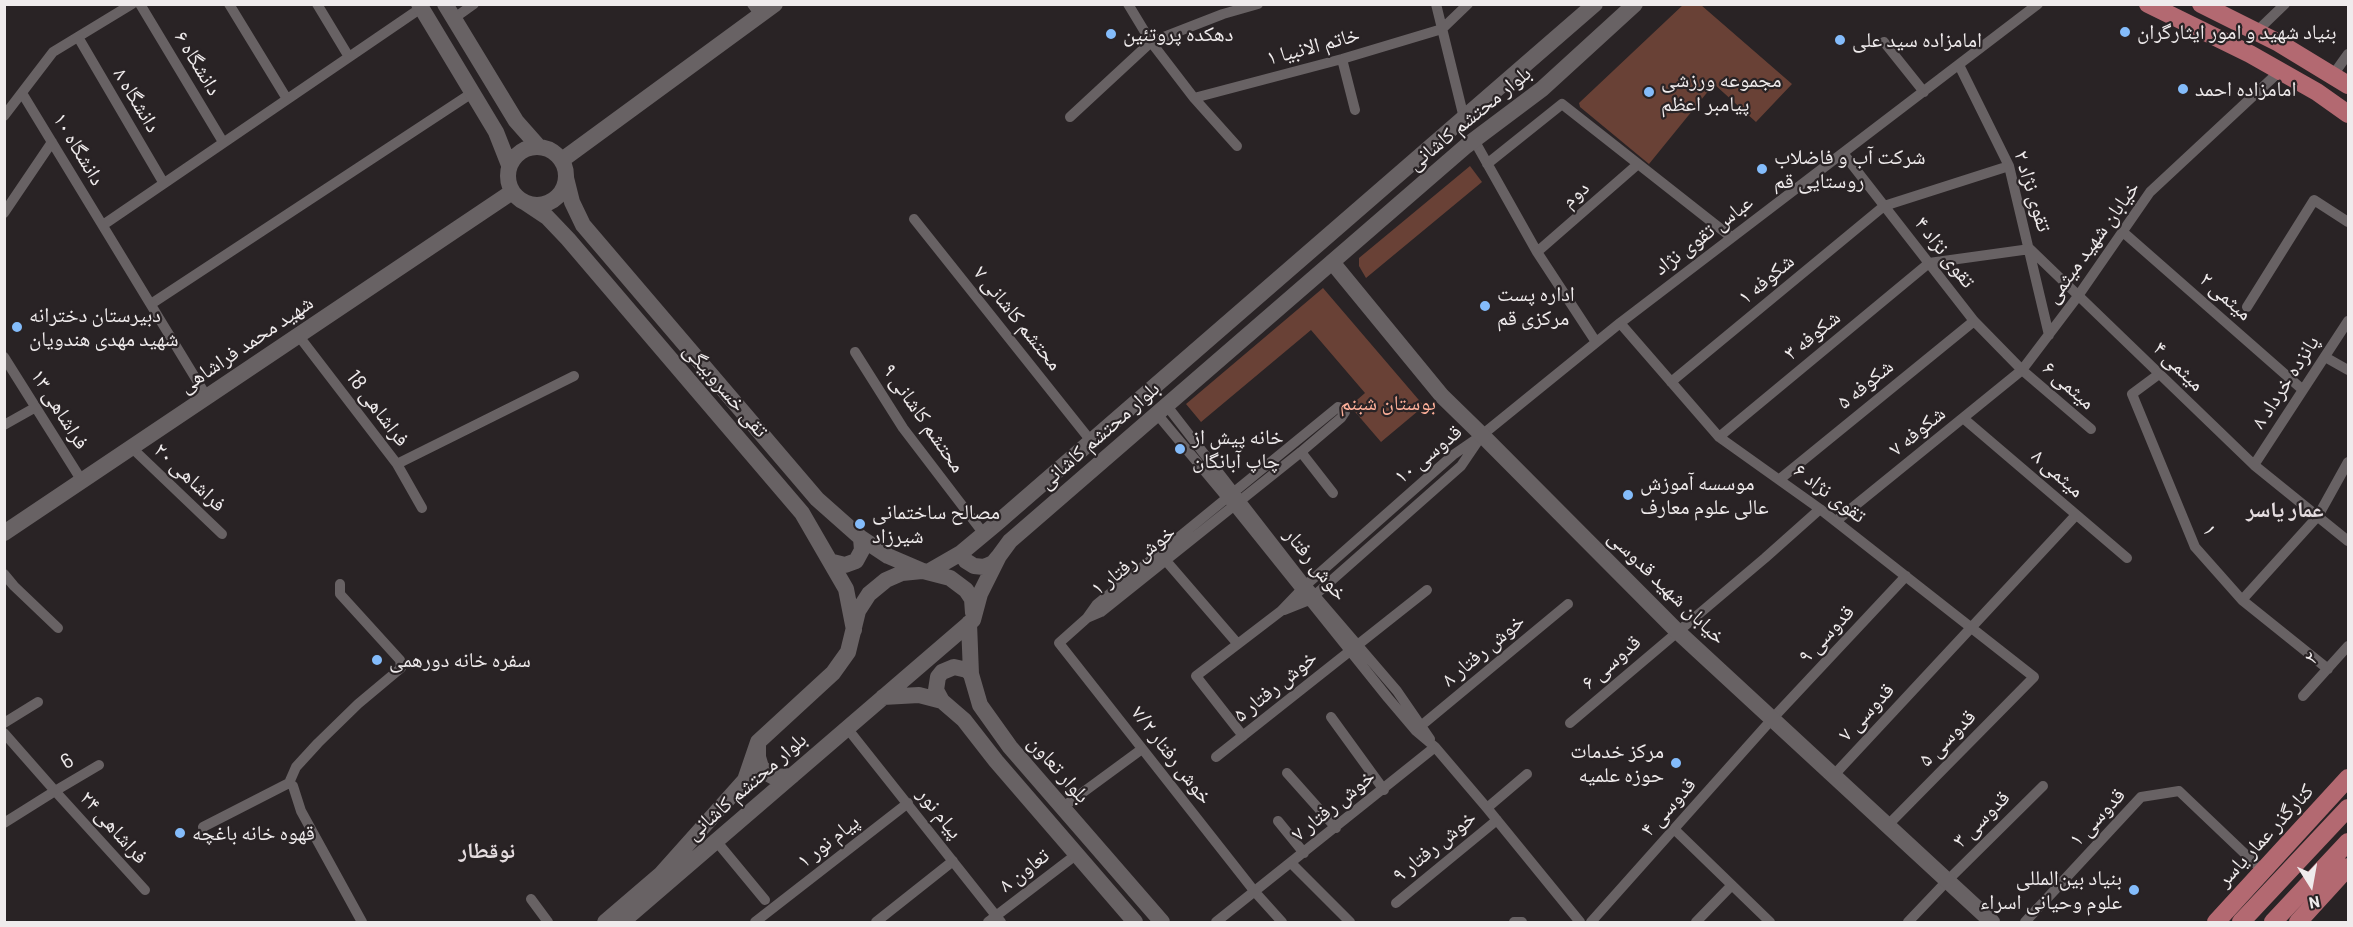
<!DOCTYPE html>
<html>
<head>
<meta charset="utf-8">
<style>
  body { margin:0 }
  #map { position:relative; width:2353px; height:927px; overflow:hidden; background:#292325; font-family:Barlow,sans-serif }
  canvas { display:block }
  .frame { position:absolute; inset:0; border:6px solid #efebec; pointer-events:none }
  .north { position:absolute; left:2281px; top:855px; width:60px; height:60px; -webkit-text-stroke:4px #292325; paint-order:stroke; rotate:169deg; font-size:16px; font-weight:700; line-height:24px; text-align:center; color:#efebec }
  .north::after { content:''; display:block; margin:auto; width:21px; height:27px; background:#efebec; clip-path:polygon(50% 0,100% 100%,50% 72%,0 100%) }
</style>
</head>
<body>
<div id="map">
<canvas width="2353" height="927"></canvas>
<div class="frame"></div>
<div class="north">N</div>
</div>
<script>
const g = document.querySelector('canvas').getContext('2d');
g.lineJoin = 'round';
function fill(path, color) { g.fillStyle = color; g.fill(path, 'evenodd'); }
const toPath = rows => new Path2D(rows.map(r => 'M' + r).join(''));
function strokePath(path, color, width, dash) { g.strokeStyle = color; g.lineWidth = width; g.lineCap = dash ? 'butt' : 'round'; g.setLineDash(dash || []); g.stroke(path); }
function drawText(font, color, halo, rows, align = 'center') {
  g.font = font + ' Barlow,"Noto Naskh Arabic",sans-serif'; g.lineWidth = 4.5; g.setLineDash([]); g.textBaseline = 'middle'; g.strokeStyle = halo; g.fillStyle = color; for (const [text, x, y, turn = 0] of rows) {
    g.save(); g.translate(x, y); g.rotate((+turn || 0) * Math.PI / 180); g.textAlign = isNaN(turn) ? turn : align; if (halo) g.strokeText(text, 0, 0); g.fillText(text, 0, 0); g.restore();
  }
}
fill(toPath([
  [1684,4,1701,5,1792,84,1756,122,1714,84,1649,164,1580,107,1579,103],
  [1470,166,1482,182,1366,278,1359,266,1359,258],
  [1323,288,1424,406,1381,442,1350,406,1365,393,1311,330,1201,422,1186,404]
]), '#694136');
strokePath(toPath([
  [140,4,223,142],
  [229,4,287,99],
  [317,4,349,57],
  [752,4,760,15],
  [1128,4,1151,42,1194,98,1237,146],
  [1436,4,1464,118],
  [453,19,474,4],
  [2257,31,2285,4],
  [78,37,163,182],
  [1884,42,1924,92],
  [1342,59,1355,110],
  [1959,65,2009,166,2049,335],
  [2333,75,2348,54],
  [22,93,207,397],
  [1194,98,1342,59,1442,29,1468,4],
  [4,116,53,52,132,4],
  [1070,117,1151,42,1223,14,1258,4],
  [1474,140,1537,252,1596,342],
  [1843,153,1974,321,2022,370,2091,429],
  [1487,164,1562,104,1731,237],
  [4,213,52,142],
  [914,219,1091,441],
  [103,225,421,8],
  [2123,232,2303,390],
  [1537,252,1638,164],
  [151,304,472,93],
  [2247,307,2314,200,2348,222],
  [1620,323,1719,437,1820,509,2034,677,1888,825],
  [298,335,397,464,422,508],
  [855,352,903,428,984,534],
  [4,357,82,481],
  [2325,357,2348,370],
  [2159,374,2132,394,2195,547,2242,600,2328,669],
  [1671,382,1884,206,2009,166],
  [1167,406,1306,585,1397,691,1430,739],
  [1157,414,1233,505,1388,698,1416,731,1435,747,1487,808,1580,922],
  [1963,418,2127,558],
  [4,425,36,407],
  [1719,437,1929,263,2030,249,2254,465,2348,541],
  [132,448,222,534],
  [1301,452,1333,493],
  [397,464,574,376],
  [2254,465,2348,321],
  [1780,479,1974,321],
  [1836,521,2022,370,2078,296,2150,192,2280,71],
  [1161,555,1237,643],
  [4,574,14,586,58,628],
  [2242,600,2318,516,2348,462],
  [1284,610,1309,600,1315,595,1461,466,1478,441],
  [1087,618,1101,612,1301,452,1341,418,1345,412,1344,409,1338,407,1097,604,1087,618,1059,643,1255,892,1282,922],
  [2303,696,2348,646],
  [1331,717,1384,790],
  [4,723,38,702],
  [1570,723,1765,558,1820,509],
  [1422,725,1568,604],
  [847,728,1001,922],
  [4,733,55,791,4,823],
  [1243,736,1196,676,1281,611,1306,585,1453,455,1482,435,1620,323,2038,4],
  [1216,757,1427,590],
  [99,765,55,791,145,890],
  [1287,773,1336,828],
  [1834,775,2076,515],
  [289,783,296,767,318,743,358,704,401,668,400,660,340,594,340,584],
  [1063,807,1142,749],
  [1487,808,1527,774],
  [1278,821,1304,853],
  [203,827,289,783,293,786,301,811,362,922],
  [1674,829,1770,922],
  [717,842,765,900],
  [1291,863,1350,922],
  [531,899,548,922],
  [1396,903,1497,820],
  [755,922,908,803],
  [876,922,953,861],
  [988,922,1077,854],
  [1216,922,1435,747],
  [1514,922,1522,922],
  [1591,922,1773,718,1906,576],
  [1696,922,1731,886],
  [1908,922,1947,881,2043,786],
  [2025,922,2141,797,2179,791,2262,870]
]), '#686264', 10);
strokePath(toPath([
  [419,4,496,132,509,165],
  [445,4,516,121,539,147],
  '508 176a29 29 0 1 1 58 0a29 29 0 1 1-58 0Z',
  [562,160,775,4],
  [566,178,572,202,583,225,817,499,861,538,888,556,923,571,950,578,966,590,972,599,973,613],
  [526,203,547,217,568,239,802,513,846,589,854,630],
  [1332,262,1442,396,1482,435,1677,631,1992,922],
  [4,533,512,192],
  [961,553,966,561,974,566,984,567,993,563,998,557],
  [833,562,845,565,856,561,862,550,861,538],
  [928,572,961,553,997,523,1595,4],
  [969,623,971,674,980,705,1010,747,1162,922],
  [883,697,919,695,942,701,964,720,996,761,1135,922],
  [942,701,936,690,938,677,942,672,954,667,967,670,971,674],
  [758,745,758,757,761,767,767,773,774,777,792,776],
  [605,922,661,874,745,780,758,742,833,673,848,652,858,611,869,594,886,580,902,573,922,571],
  [622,922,973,620,980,594,999,556,1010,541,1466,146,1542,89,1635,4]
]), '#686264', 16);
strokePath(toPath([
  [2148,4,2250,54,2317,92,2348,114],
  [2201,4,2279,43,2348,85],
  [2216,922,2348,778],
  [2241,922,2348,808],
  [2273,922,2348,842],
  [2298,922,2348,867]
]), '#b36971', 18);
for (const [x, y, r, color] of [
  [2125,32,6,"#84bcfb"],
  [1111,34,6,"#84bcfb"],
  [1840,40,6,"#84bcfb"],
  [2183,89,6,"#84bcfb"],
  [1649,92,6,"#84bcfb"],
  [1762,169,6,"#84bcfb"],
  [1485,306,6,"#84bcfb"],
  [17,327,6,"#84bcfb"],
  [1180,449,6,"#84bcfb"],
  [1628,495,6,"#84bcfb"],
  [860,524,6,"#84bcfb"],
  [377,660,6,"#84bcfb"],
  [1676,763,6,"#84bcfb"],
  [180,833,6,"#84bcfb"],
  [2134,890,6,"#84bcfb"]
]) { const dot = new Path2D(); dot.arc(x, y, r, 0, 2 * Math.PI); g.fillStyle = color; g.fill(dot); strokePath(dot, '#292325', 2); }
drawText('21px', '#efebec', '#292325', [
  ["بنیاد شهید و امور ایثارگران",2137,32],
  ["دهکده پروتئین",1123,34],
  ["امامزاده سید علی",1852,40],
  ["مجموعه ورزشی",1661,80],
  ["پیامبر اعظم",1661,104],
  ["امامزاده احمد",2195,89],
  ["شرکت آب و فاضلاب",1774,157],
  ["روستایی قم",1774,181],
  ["اداره پست",1497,294],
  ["مرکزی قم",1497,318],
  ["دبیرستان دخترانه",29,315],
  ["شهید مهدی هندویان",29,339],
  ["خانه پیش از",1192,437],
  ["چاپ آبانگان",1192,461],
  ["موسسه آموزش",1640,483],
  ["عالی علوم معارف",1640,507],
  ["مصالح ساختمانی",872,512],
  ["شیرزاد",872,536],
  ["سفره خانه دورهمی",389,660],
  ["مرکز خدمات",1664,751,"right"],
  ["حوزه علمیه",1664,775,"right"],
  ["قهوه خانه باغچه",192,833],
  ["بنیاد بین‌المللی",2122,878,"right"],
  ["علوم وحیانی اسراء",2122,902,"right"]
], 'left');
drawText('21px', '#efebec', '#292325', [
  ["خاتم الانبیا ۱",1313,46,-15],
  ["دانشگاه ۶",198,63,59],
  ["دانشگاه ۸",137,100,59],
  ["بلوار محتشم کاشانی",1469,118,-39],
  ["دانشگاه ۱۰",79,149,59],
  ["تقوی نژاد ۲",2033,191,73],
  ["دوم",1575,194,-41],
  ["عباس تقوی نژاد",1703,235,-37],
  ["خیابان شهید میثمی",2092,242,-54],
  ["تقوی نژاد ۴",1945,252,52],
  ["شکوفه ۱",1766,279,-40],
  ["میثمی ۲",2226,296,41],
  ["محتشم کاشانی ۷",1018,318,51],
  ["شکوفه ۳",1812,335,-39],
  ["شهید محمد فراشاهی",246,344,-34],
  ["میثمی ۴",2179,366,44],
  ["پانزده خرداد ۸",2285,382,-57],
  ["شکوفه ۵",1865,384,-39],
  ["میثمی ۶",2069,385,41],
  ["تقی خسروبیگی",726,390,49],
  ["فراشاهی 18",378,408,53],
  ["فراشاهی ۱۳",60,409,58],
  ["محتشم کاشانی ۹",924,418,55],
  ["شکوفه ۷",1917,431,-39],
  ["بلوار محتشم کاشانی",1099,435,-41],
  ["قدوسی ۱۰",1428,454,-39],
  ["میثمی ۸",2058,473,41],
  ["فراشاهی ۲۰",190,477,43],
  ["تقوی نژاد ۶",1830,493,37],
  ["۱",2210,530,64],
  ["خوش رفتار ۱",1133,560,-38],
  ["خوش رفتار",1316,564,51],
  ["خیابان شهید قدوسی",1667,587,44],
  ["قدوسی ۹",1826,634,-47],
  ["خوش رفتار ۸",1483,650,-40],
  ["۲",2311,658,-48],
  ["قدوسی ۶",1611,662,-41],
  ["خوش رفتار ۵",1275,686,-39],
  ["قدوسی ۷",1866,712,-47],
  ["قدوسی ۵",1947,738,-45],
  ["خوش رفتار ۷/۲",1172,755,52],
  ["6",67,761,-30],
  ["بلوار تعاون",1059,769,49],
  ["بلوار محتشم کاشانی",746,786,-41],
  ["خوش رفتار ۷",1333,805,-39],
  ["قدوسی ۴",1668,807,-48],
  ["پیام نور",940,813,52],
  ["قدوسی ۱",2097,817,-47],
  ["قدوسی ۳",1981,819,-45],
  ["فراشاهی ۲۴",114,827,48],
  ["کنارگذر عمار یاسر",2265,835,-47],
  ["پیام نور ۱",828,841,-38],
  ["خوش رفتار ۹",1434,846,-39],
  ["تعاون ۸",1024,870,-38]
]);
drawText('21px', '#feb09a', '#292325', [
  ["بوستان شبنم",1388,403]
]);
drawText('bold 22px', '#e5dde0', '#292325', [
  ["عمار یاسر",2285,510],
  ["نوقطار",487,851]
]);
</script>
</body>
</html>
